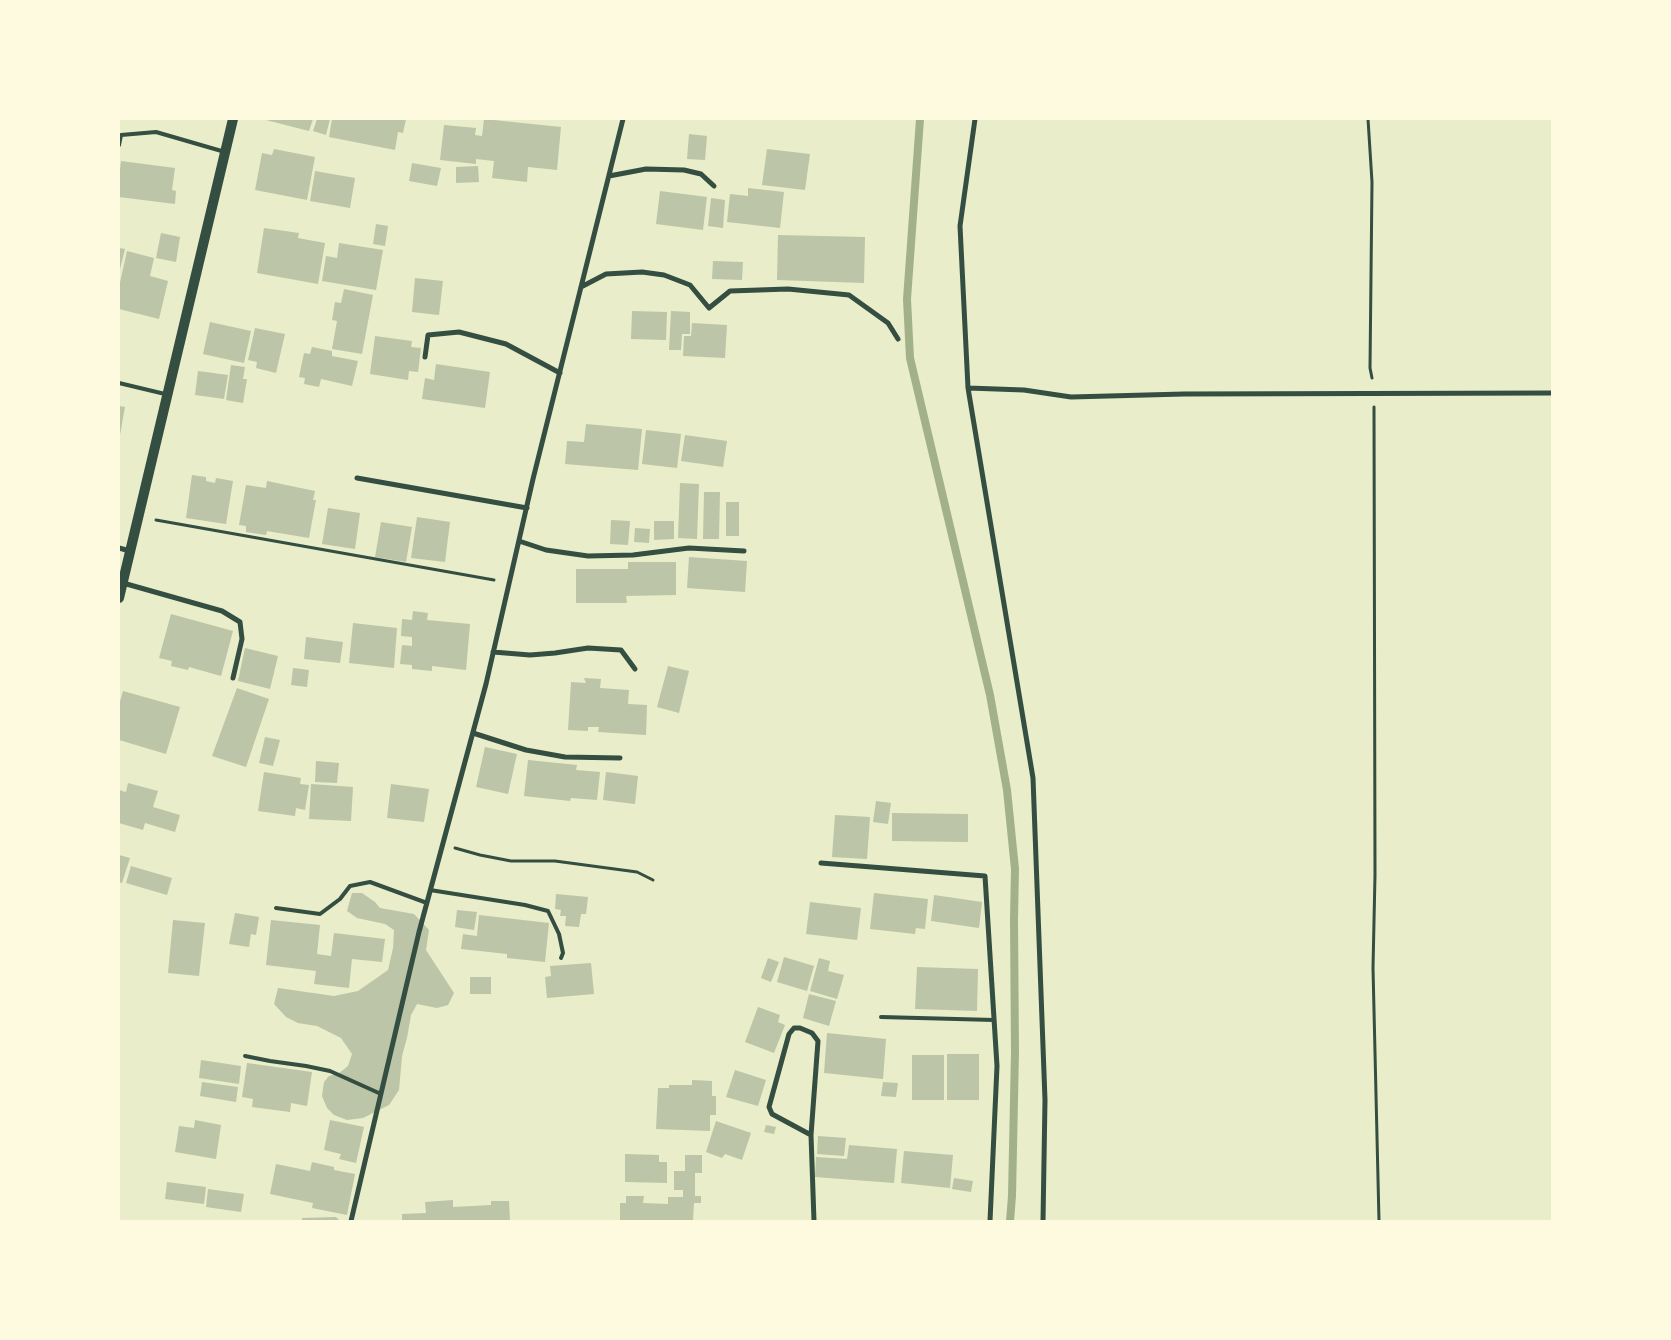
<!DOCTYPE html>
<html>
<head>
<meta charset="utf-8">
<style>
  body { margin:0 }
  #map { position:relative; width:1671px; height:1340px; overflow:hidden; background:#e9edc9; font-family:"PT Sans Narrow",sans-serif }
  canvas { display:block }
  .frame { position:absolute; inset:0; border:120px solid #fefae0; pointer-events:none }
</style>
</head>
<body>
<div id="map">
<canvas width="1671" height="1340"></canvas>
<div class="frame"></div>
</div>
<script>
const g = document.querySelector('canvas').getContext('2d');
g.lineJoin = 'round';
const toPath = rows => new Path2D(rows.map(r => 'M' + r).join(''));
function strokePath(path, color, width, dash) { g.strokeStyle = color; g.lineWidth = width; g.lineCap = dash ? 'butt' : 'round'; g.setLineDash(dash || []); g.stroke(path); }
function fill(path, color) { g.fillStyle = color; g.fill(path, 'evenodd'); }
strokePath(toPath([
  [920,119,907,299,910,358,990,695,1007,790,1015,869,1014,919,1015,1052,1012,1196,1010,1221]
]), '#a3b18a', 8);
fill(toPath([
  [262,119,313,119,309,131],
  [317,119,330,119,326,135,313,131],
  [332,119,406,119,403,133,398,132,395,150,329,137],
  [484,119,561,127,557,170,528,167,527,182,492,178,494,161,476,159,476,164,440,160,444,125,476,128,475,135,482,136],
  [689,134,707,136,705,160,687,159],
  [274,149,315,157,307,200,255,190,262,153,272,155],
  [767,149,810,154,805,190,762,185],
  [121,161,175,168,172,190,176,191,175,204,119,197,119,178],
  [412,163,441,168,437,186,409,181],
  [478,166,479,182,456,183,456,167],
  [315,171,355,178,350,208,310,201],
  [748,188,784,192,780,228,727,222,730,194,748,196],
  [660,191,707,197,703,230,656,224],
  [711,198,725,200,723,228,708,226],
  [376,224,388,226,385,246,373,244],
  [264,228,299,233,298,238,325,243,318,284,257,273],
  [161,233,180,237,176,262,156,258],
  [778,235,865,237,864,283,777,280],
  [339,243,383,250,376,290,322,281,326,256,337,258],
  [119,248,125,249,119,273],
  [127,251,154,258,150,276,168,281,159,319,119,309,119,287],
  [713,261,743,262,742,280,712,279],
  [415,278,443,281,439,315,412,312],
  [344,289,373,295,362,354,332,349,337,321,332,320,335,302,341,303],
  [632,311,667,312,666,340,631,339],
  [671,311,690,312,690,334,682,334,681,350,669,350],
  [210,322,251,331,244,363,203,354],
  [692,323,727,325,725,358,683,356,684,336,691,336],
  [255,328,285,334,276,373,256,368,257,362,248,360],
  [375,336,412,341,411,347,421,348,418,372,409,371,408,380,370,374],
  [312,347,332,351,332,356,358,361,352,386,321,379,319,387,304,384,305,378,299,377,304,353,310,354],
  [436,364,490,372,485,408,422,399,425,378,434,380],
  [231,365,245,367,243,379,247,379,243,403,226,400],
  [198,371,228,375,224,399,195,395],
  [119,406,125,407,120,435,119,435],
  [586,424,642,429,638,470,565,464,567,441,584,442],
  [646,430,681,434,677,468,642,464],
  [685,435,727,441,723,467,681,461],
  [192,475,206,477,206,481,215,483,216,478,233,481,226,524,186,518],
  [267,481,315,491,313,500,316,500,309,538,267,531,266,535,246,532,246,526,239,525,246,485,266,488],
  [680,483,699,484,697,539,678,538],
  [704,492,720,492,719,539,703,539],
  [726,502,739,502,739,536,726,536],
  [328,508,360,513,355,549,322,544],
  [417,517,450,522,445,562,411,558],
  [611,520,630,521,628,545,610,544],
  [654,521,674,521,674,539,654,540],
  [381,522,412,527,406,562,375,557],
  [635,528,650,529,649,543,634,542],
  [689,557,747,561,745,592,687,588],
  [628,562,676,562,676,595,626,596,627,603,576,603,576,569,628,569],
  [413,611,428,613,427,620,470,624,466,670,432,666,432,671,412,669,412,665,400,664,402,645,412,646,412,637,401,636,402,619,412,620],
  [171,614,233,631,221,676,189,667,188,670,171,666,172,661,159,658],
  [353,623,397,628,394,668,349,663],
  [306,637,343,642,340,663,304,659],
  [245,648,278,656,270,689,238,681],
  [668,666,689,671,679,713,657,707],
  [293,668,309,670,307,687,291,685],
  [584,678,601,679,600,688,629,690,628,704,647,705,646,735,598,732,599,727,588,727,588,731,568,730,571,682,586,683],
  [237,688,269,699,246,767,212,756],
  [123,691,180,707,166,754,119,740,119,705],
  [265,737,280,740,273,766,259,763],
  [485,747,517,754,508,794,476,787],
  [528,760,577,765,576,770,600,772,597,800,571,798,570,801,524,796],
  [316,761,339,763,337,783,315,782],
  [264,772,301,778,300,784,309,785,305,810,296,808,295,816,258,811],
  [606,772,638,776,635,804,603,800],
  [128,783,158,791,153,807,180,815,175,832,145,823,143,830,119,823,119,790,126,792],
  [311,784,353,787,351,821,309,819],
  [391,784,429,789,424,822,387,818],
  [876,801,891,803,888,824,873,822],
  [892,813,968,814,968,842,892,841],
  [835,815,870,817,867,859,832,857],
  [119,855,130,858,122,883,119,882],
  [131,866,172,878,167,895,126,883],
  [352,893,362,893,375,902,380,908,414,914,429,930,426,950,454,993,448,1005,437,1008,417,1004,411,1015,407,1038,402,1056,399,1090,389,1105,363,1118,347,1120,334,1115,327,1108,322,1096,324,1082,329,1076,338,1074,348,1066,352,1054,341,1038,317,1026,298,1023,286,1017,274,1004,278,988,334,996,358,991,388,970,393,948,394,930,385,924,357,918,347,911],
  [874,893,928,899,925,929,916,928,915,934,870,929],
  [556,894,588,897,586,914,581,914,579,927,565,926,566,916,560,916,561,910,555,909],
  [934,895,982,902,979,928,931,921],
  [810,902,861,908,857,940,806,934],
  [457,910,477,912,474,930,455,927],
  [235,913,259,917,256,935,251,934,249,947,229,944],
  [479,915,549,923,545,962,507,958,507,954,461,949,463,934,477,936],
  [173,920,205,923,199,976,168,973],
  [271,920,320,925,317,954,331,956,334,933,385,939,382,962,352,959,349,988,314,984,316,971,266,965],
  [784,957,814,966,807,991,777,982],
  [768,958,779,962,771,982,761,978],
  [819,958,830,961,828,971,844,975,837,999,810,991],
  [591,963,594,994,547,998,545,977,551,976,550,966],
  [917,967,978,969,977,1011,915,1009],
  [470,977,491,977,491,994,470,994],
  [809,994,836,1001,829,1026,803,1018],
  [758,1007,780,1015,778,1022,785,1025,774,1053,745,1042],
  [827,1033,886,1039,883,1079,824,1073],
  [947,1054,979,1054,979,1100,947,1100],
  [912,1055,944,1055,944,1100,912,1100],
  [201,1060,241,1066,239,1084,199,1078],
  [247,1063,312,1072,307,1106,291,1103,290,1112,252,1107,253,1099,242,1097],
  [735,1070,766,1080,758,1106,726,1097],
  [692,1080,712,1081,712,1096,716,1096,716,1115,710,1115,710,1131,656,1129,658,1088,669,1088,669,1085,692,1085],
  [202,1082,238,1087,236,1102,200,1096],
  [883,1082,898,1083,896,1097,881,1096],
  [195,1120,221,1125,216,1159,175,1152,179,1126,194,1128],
  [330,1120,364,1127,356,1163,339,1159,341,1154,324,1150],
  [716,1121,751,1133,742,1160,725,1154,722,1158,706,1152],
  [766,1125,776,1127,774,1134,764,1132],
  [818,1136,846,1138,844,1156,817,1154],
  [849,1145,897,1149,894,1183,815,1177,816,1157,847,1159],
  [904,1151,953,1155,950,1188,901,1183],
  [625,1154,659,1155,659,1162,667,1162,667,1183,625,1182],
  [685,1155,702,1155,702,1173,695,1173,695,1196,701,1196,701,1203,694,1203,693,1221,620,1221,620,1203,626,1203,626,1196,644,1196,643,1203,668,1204,668,1197,683,1197,683,1190,674,1190,674,1171,685,1171],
  [312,1162,334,1167,334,1170,355,1174,347,1215,312,1208,313,1203,270,1194,276,1164,310,1171],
  [954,1178,973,1181,971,1192,952,1189],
  [167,1182,206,1187,204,1204,165,1199],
  [208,1189,244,1194,241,1212,206,1207],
  [453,1200,453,1207,491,1205,491,1201,509,1201,510,1221,402,1221,402,1214,426,1213,425,1202],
  [336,1217,340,1221,302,1221,302,1218]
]), '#bcc5a7');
strokePath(toPath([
  [1368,119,1372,182,1370,368,1372,378],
  [1374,407,1375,875,1373,968,1379,1221],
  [156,520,494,580],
  [455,848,480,855,511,861,555,861,637,872,653,880]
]), '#344e41', 3);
strokePath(toPath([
  [119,145,121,135,156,132,225,152],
  [119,383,165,394],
  [430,890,525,905,548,911,559,934,563,953,561,958],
  [276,908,320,914,340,899,350,886,370,882,427,903],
  [881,1017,994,1020],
  [245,1056,270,1061,306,1066,330,1071,381,1094]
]), '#344e41', 4);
strokePath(toPath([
  [975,119,960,226,968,388,1033,778,1045,1100,1043,1221],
  [609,176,646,169,684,170,701,174,714,186],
  [581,287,606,274,642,272,664,275,690,285,709,308,730,291,788,289,849,295,888,323,898,339],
  [425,357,428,335,459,332,506,344,560,373],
  [968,388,1024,390,1071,397,1184,394,1552,393],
  [357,478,527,508],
  [519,541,546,550,588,556,633,555,689,548,744,551],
  [119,548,130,551],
  [123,583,222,611,240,622,242,639,233,678],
  [493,652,530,655,555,653,588,648,621,650,635,669],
  [473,733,526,750,565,757,620,758],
  [821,863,985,876,997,1066,990,1221],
  [811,1135,772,1114,769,1107,789,1034,794,1028,800,1028,812,1033,818,1041,811,1135,814,1221],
  [351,1221,419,932,486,684,533,479,623,119]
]), '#344e41', 5);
strokePath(toPath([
  [119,598,233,119]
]), '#344e41', 10);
</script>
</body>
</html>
